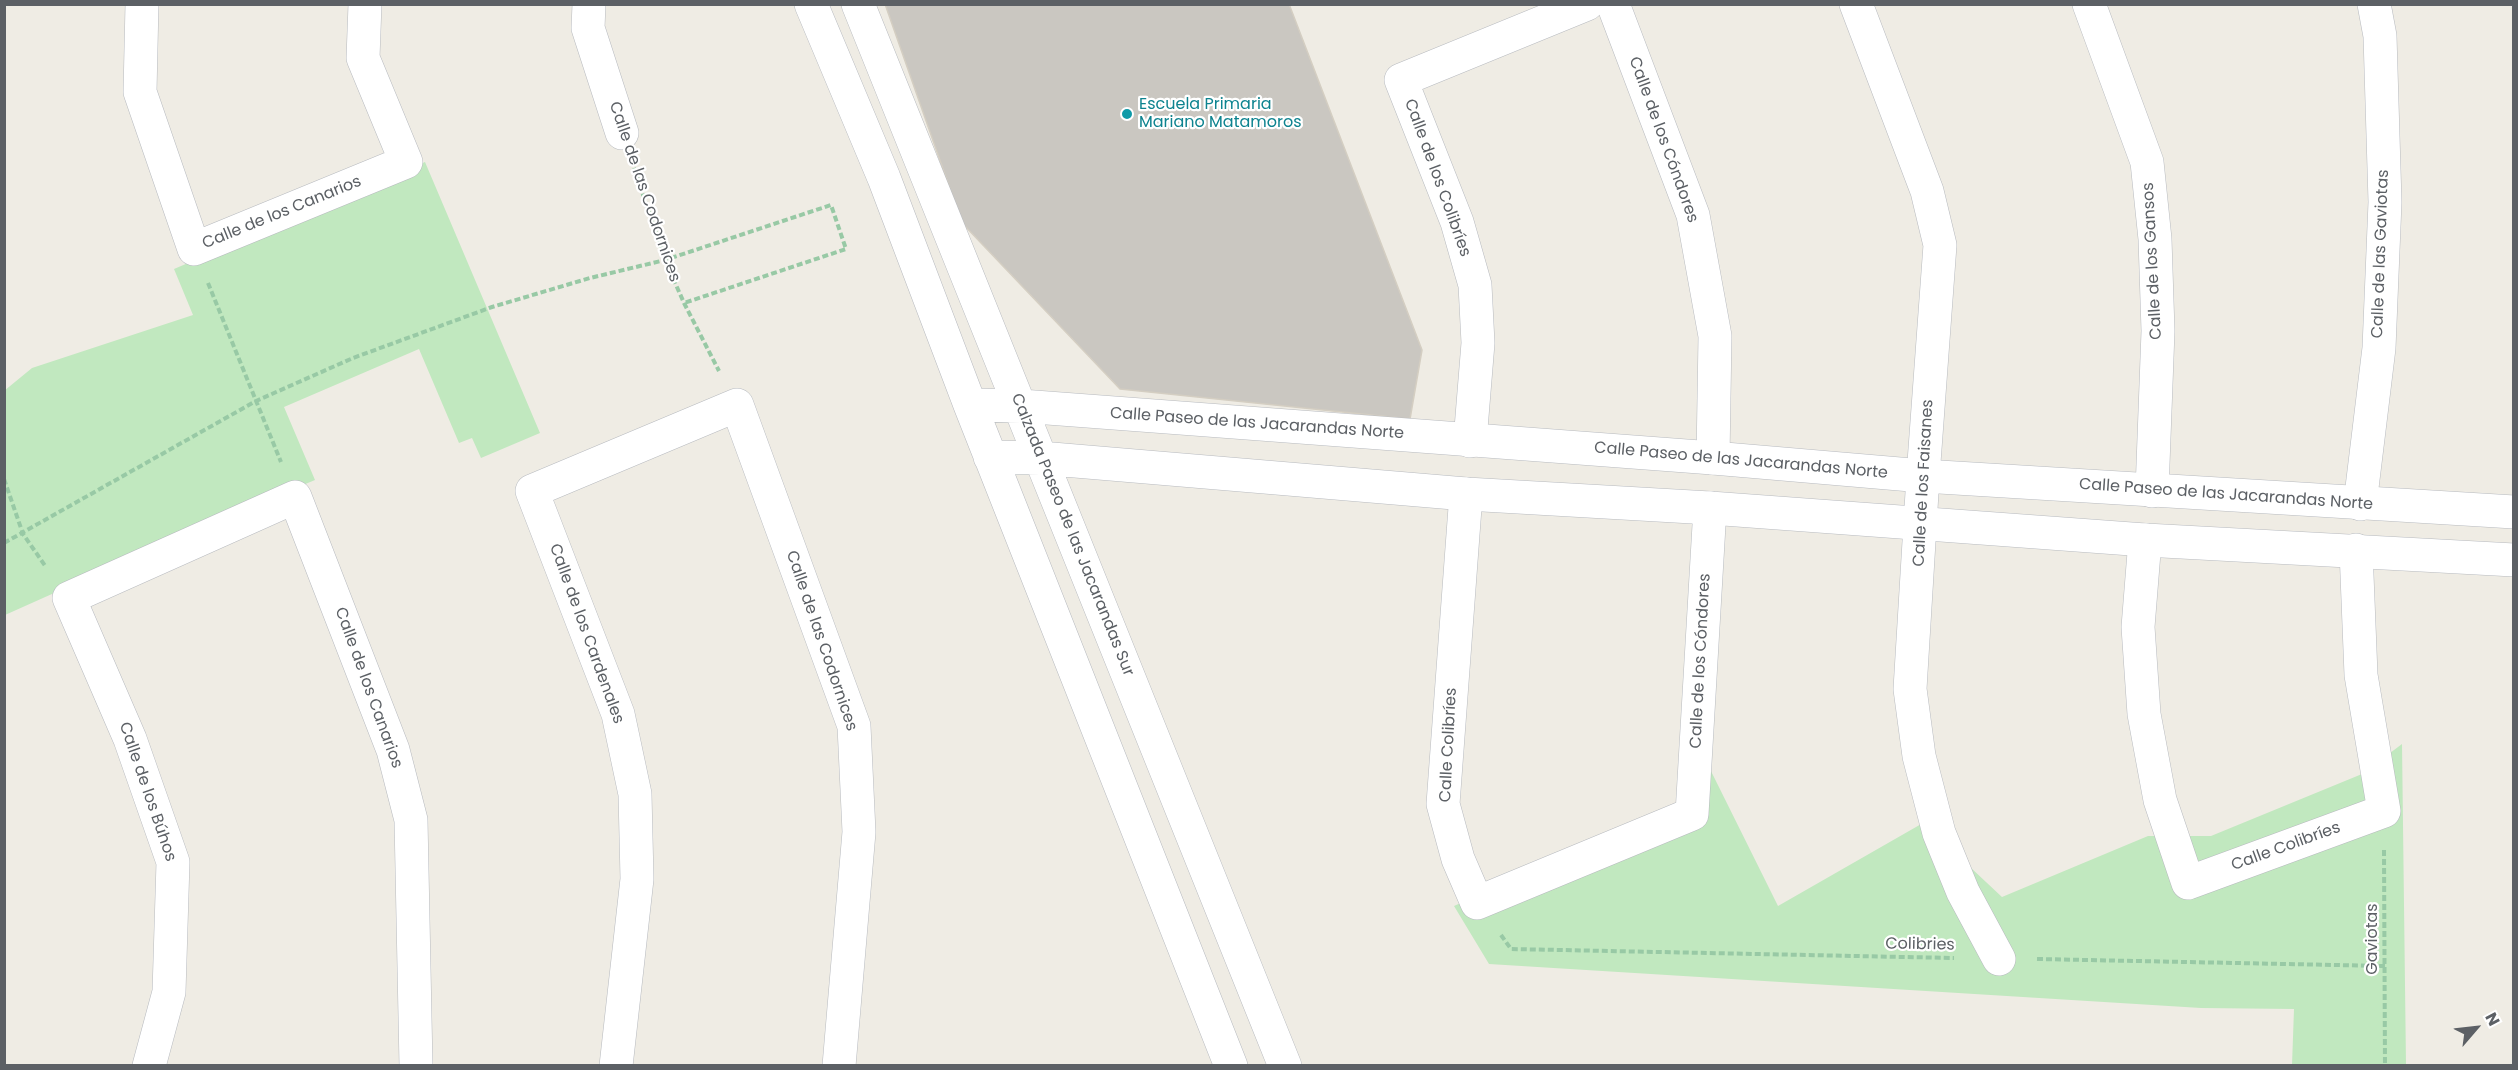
<!DOCTYPE html>
<html>
<head>
<meta charset="utf-8">
<style>
  body { margin:0 }
  #map { position:relative; width:2518px; height:1070px; overflow:hidden; background:#efece4; font-family:Poppins,sans-serif }
  canvas { display:block }
  .frame { position:absolute; inset:0; border:6px solid #5c6065; pointer-events:none }
  .north { position:absolute; left:2446px; top:998px; width:60px; height:60px; -webkit-text-stroke:4px #fff; paint-order:stroke; rotate:62deg; font-size:16px; font-weight:700; line-height:24px; text-align:center; color:#5c6065 }
  .north::after { content:''; display:block; margin:auto; width:21px; height:27px; background:#5c6065; clip-path:polygon(50% 0,100% 100%,50% 72%,0 100%) }
</style>
</head>
<body>
<div id="map">
<canvas width="2518" height="1070"></canvas>
<div class="frame"></div>
<div class="north">N</div>
</div>
<script>
const g = document.querySelector('canvas').getContext('2d');
g.lineJoin = 'round';
function fill(path, color) { g.fillStyle = color; g.fill(path, 'evenodd'); }
const toPath = rows => new Path2D(rows.map(r => 'M' + r).join(''));
function strokePath(path, color, width, dash) { g.strokeStyle = color; g.lineWidth = width; g.lineCap = dash ? 'butt' : 'round'; g.setLineDash(dash || []); g.stroke(path); }
function drawText(font, color, halo, rows, align = 'center') {
  g.font = font + ' Poppins,sans-serif'; g.lineWidth = 4.5; g.setLineDash([]); g.textBaseline = 'middle'; g.strokeStyle = halo; g.fillStyle = color; for (const [text, x, y, turn = 0] of rows) {
    g.save(); g.translate(x, y); g.rotate((+turn || 0) * Math.PI / 180); g.textAlign = isNaN(turn) ? turn : align; if (halo) g.strokeText(text, 0, 0); g.fillText(text, 0, 0); g.restore();
  }
}
fill(toPath([
  [425,162,540,433,481,458,472,438,459,443,419,349,284,407,315,480,272,498,271,496,5,615,4,391,32,368,193,315,174,269],
  [2402,744,2406,1065,2292,1065,2294,1009,2201,1008,1489,964,1454,906,1677,805,1703,755,1778,906,1923,823,2002,897,2148,836,2211,836,2362,774]
]), '#c1e8bf');
const building = toPath([
  [885,4,1289,4,1422,350,1410,419,1120,389,962,223,885,4]
]);
fill(building, '#cac7c1');
strokePath(building, '#d4cec2', 1.5);
const minor = toPath([
  [142,4,140,92,194,249,406,162,363,58,365,4],
  [589,4,588,28,622,133],
  [1613,4,1693,215,1715,336,1713,458],
  [1856,4,1927,191,1940,245,1923,476,1910,689,1919,756,1939,833,1963,892,1999,959],
  [2089,4,2147,162,2155,239,2158,331,2152,491],
  [1470,441,1478,343,1475,285,1457,222,1401,80,1587,4],
  [1466,494,1443,804,1458,859,1477,903,1692,814,1710,508],
  [2360,504,2379,348,2385,202,2380,36,2374,4],
  [2145,540,2138,627,2144,714,2160,800,2188,883,2384,811,2361,675,2356,550],
  [149,1066,169,992,173,862,130,739,69,598,295,497,393,750,411,820,416,1066],
  [616,1066,637,879,635,794,618,714,532,491,737,405,854,726,859,832,839,1066]
]);
const tertiary = toPath([
  [811,4,884,178,970,405,1231,1066],
  [858,4,1285,1066],
  [970,405,1021,406,1713,458,1923,476,2514,512],
  [990,457,1040,458,1466,494,1710,508,2145,540,2514,560]
]);
strokePath(minor, '#b7babf', 34);
strokePath(tertiary, '#b7babf', 34);
strokePath(toPath([
  [634,168,665,260,684,303,719,371],
  [208,283,281,462],
  [4,479,23,534,46,567],
  [4,543,256,401,353,358,492,307,590,278,665,260,831,205,846,249,684,303],
  [2384,850,2385,1066],
  [1501,935,1511,949,1954,958],
  [2037,959,2385,966]
]), '#98c9a5', 4, [6, 3]);
strokePath(minor, '#fff', 33);
strokePath(tertiary, '#fff', 33);
for (const [x, y, r, color] of [
  [1127,114,6,"#0f9aa8"]
]) { const dot = new Path2D(); dot.arc(x, y, r, 0, 2 * Math.PI); g.fillStyle = color; g.fill(dot); strokePath(dot, '#fff', 2); }
drawText('16px', '#0d838f', '#fff', [
  ["Escuela Primaria",1139,105],
  ["Mariano Matamoros",1139,123]
], 'left');
drawText('16px', '#5c6065', '#fff', [
  ["Calle de los Cóndores",1663,140,70],
  ["Calle de los Colibríes",1437,178,70],
  ["Calle de las Codornices",644,192,71],
  ["Calle de los Canarios",282,213,-22],
  ["Calle de las Gaviotas",2381,254,-88],
  ["Calle de los Gansos",2153,261,-93],
  ["Calle Paseo de las Jacarandas Norte",1257,424,4],
  ["Calle Paseo de las Jacarandas Norte",1741,461,5],
  ["Calle de los Faisanes",1924,483,-87],
  ["Calle Paseo de las Jacarandas Norte",2226,495,4],
  ["Calzada Paseo de las Jacarandas Sur",1072,535,68],
  ["Calle de los Cardenales",586,634,70],
  ["Calle de las Codornices",821,641,71],
  ["Calle de los Cóndores",1701,661,-87],
  ["Calle de los Canarios",368,688,70],
  ["Calle Colibríes",1449,745,-87],
  ["Calle de los Búhos",147,792,71],
  ["Calle Colibríes",2286,847,-20],
  ["Gaviotas",2373,939,-90],
  ["Colibries",1920,945,1]
]);
</script>
</body>
</html>
